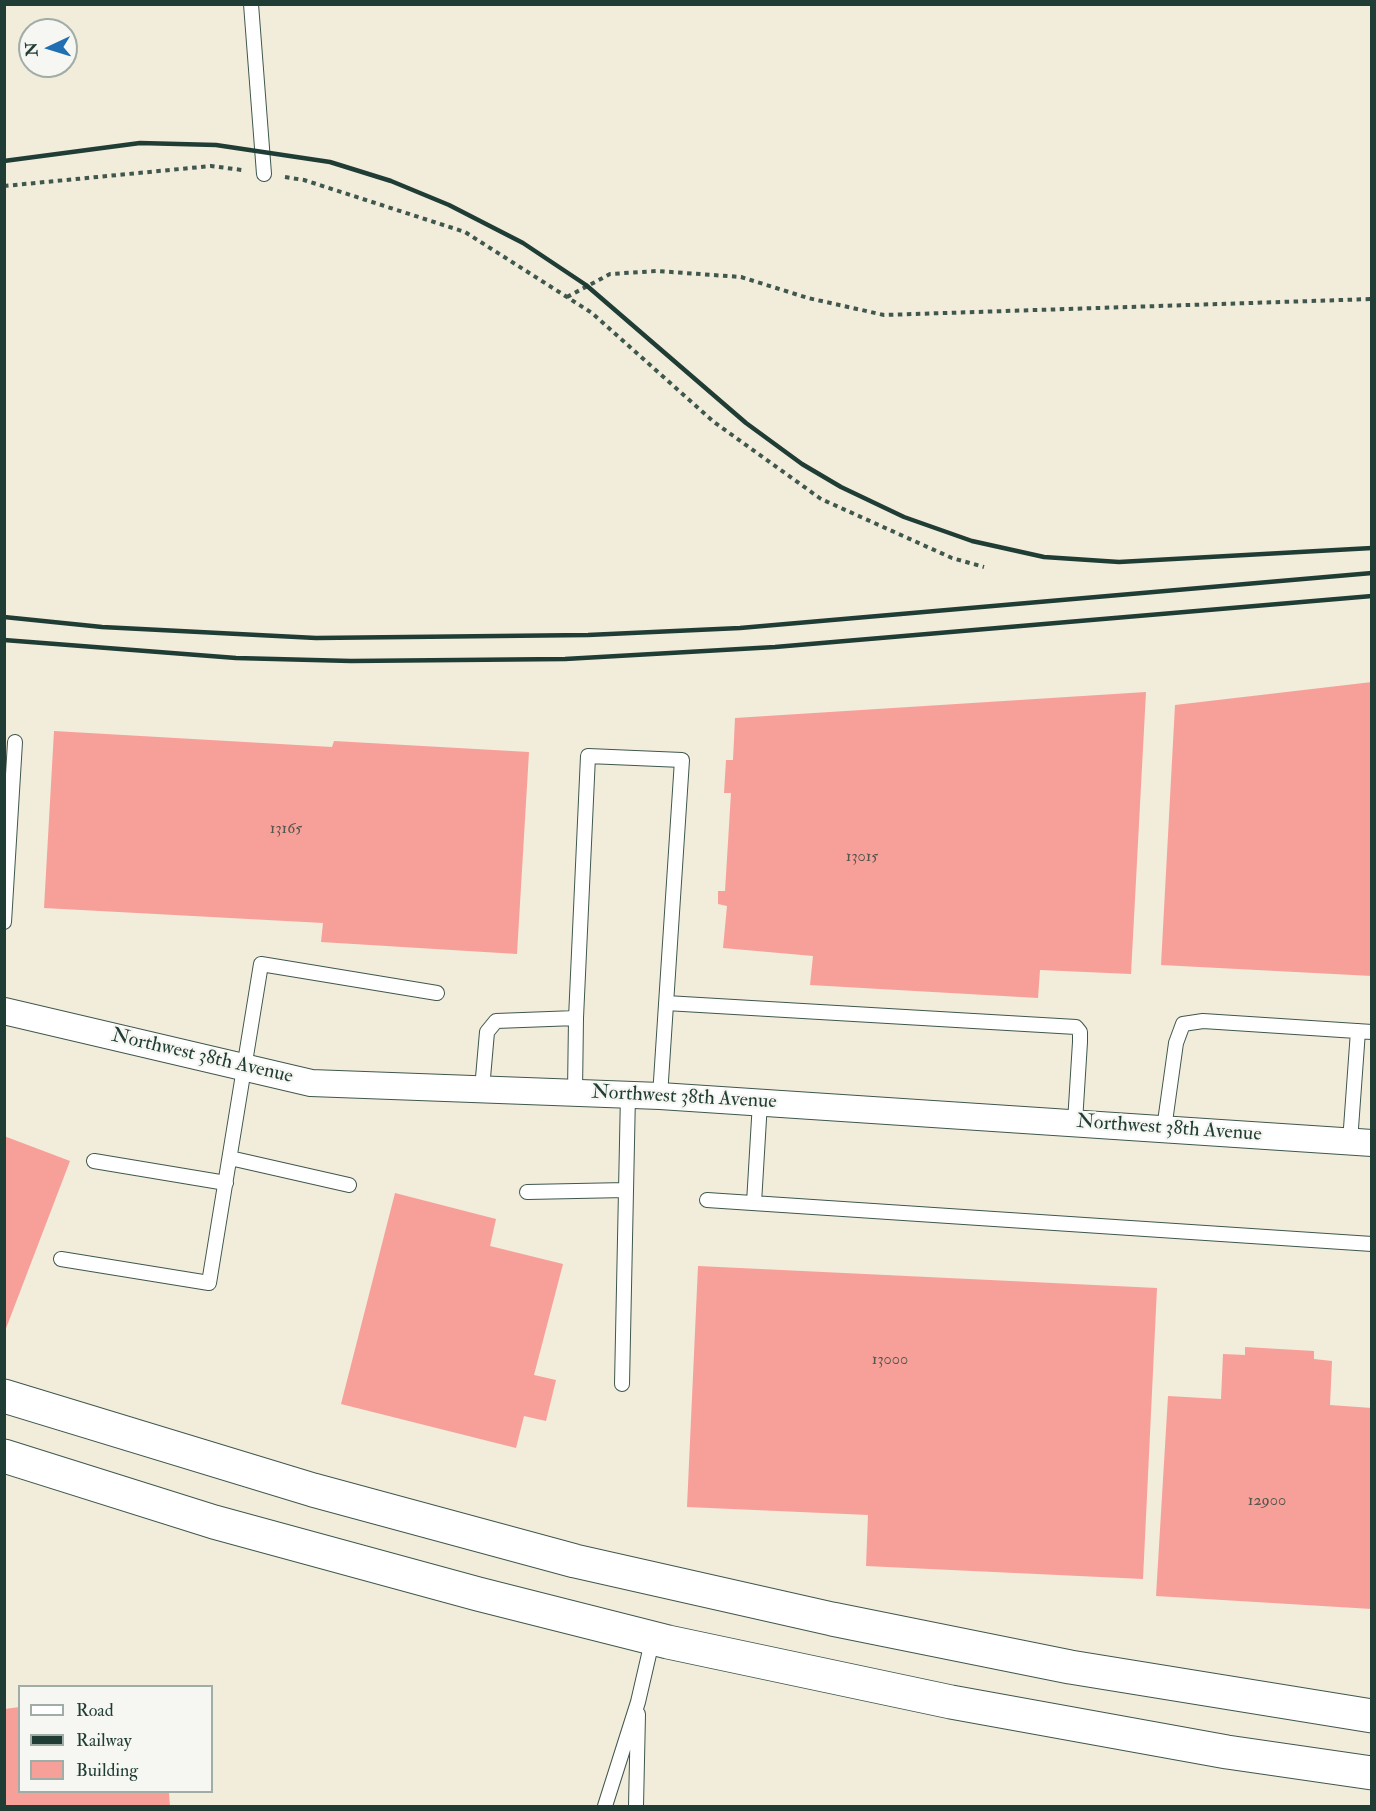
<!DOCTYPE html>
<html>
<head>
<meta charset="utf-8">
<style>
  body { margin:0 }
  #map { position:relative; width:1376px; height:1811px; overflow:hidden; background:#f2ecdb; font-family:"IM FELL Double Pica",serif }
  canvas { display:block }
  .frame { position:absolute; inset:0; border:6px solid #1f3d34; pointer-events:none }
  .legend { position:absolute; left:18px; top:1685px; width:195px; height:108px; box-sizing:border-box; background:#f6f6f2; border:2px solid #a0aca6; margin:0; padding:8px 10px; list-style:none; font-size:18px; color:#1f3d34 }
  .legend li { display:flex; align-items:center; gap:12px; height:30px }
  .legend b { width:30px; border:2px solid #a0aca6 }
  .north { position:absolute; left:18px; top:18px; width:60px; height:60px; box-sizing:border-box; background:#f6f6f2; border:2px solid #a0aca6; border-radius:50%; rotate:266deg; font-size:16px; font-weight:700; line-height:24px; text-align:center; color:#1f3d34 }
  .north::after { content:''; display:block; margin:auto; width:21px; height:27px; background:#1f6fb2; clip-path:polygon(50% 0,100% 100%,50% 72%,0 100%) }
</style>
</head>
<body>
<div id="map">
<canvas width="1376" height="1811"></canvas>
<div class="frame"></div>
<ul class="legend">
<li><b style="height:8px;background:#fff"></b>Road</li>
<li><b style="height:8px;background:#1f3d34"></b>Railway</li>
<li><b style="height:16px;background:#f7a099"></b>Building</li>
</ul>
<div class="north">N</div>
</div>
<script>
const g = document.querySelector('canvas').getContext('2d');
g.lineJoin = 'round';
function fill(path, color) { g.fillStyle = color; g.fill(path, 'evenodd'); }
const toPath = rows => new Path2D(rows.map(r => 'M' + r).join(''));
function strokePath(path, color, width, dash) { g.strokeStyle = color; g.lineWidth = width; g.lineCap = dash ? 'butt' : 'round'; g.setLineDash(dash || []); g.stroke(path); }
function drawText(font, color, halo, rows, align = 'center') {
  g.font = font + ' "IM FELL Double Pica",serif'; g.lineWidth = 4.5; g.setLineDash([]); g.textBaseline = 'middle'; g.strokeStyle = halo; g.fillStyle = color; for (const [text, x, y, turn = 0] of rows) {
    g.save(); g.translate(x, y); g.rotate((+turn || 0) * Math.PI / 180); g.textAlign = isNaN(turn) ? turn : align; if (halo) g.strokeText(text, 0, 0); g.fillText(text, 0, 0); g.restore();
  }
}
fill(toPath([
  [1372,682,1372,976,1161,965,1175,705],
  [1146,692,1131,974,1040,970,1038,998,810,985,813,956,723,948,727,906,718,904,718,891,725,891,731,793,724,793,726,760,733,760,735,718],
  [54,731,332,747,334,741,529,752,517,954,321,942,323,923,44,908],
  [4,1136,70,1161,5,1331,4,1331],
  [395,1193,496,1219,490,1246,563,1264,534,1375,556,1380,546,1421,524,1416,516,1448,341,1404],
  [698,1266,1157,1288,1143,1579,866,1566,868,1515,687,1507],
  [1245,1347,1314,1351,1314,1359,1332,1361,1330,1405,1372,1408,1372,1609,1156,1596,1168,1396,1221,1399,1223,1354,1245,1355],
  [20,1707,20,1792,169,1792,170,1806,4,1806,4,1709]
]), '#f7a099');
const lane = toPath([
  [251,4,264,174],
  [4,922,15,742],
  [666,1003,1076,1027,1080,1032,1080,1042,1075,1122],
  [576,1018,588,756,682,760,660,1096],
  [482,1089,487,1032,496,1021,576,1018,575,1092],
  [1164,1129,1176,1043,1183,1024,1203,1021,1372,1032],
  [1350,1142,1358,1031],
  [230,1158,349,1185],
  [94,1161,226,1183],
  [527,1192,626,1190],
  [707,1200,1372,1244],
  [754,1203,760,1102],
  [61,1259,209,1283,261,964,437,993],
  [622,1384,628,1094],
  [605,1806,638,1702,653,1637],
  [636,1806,638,1714]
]);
const street = toPath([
  [4,1011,311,1083,660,1096,1372,1143]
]);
const primary = toPath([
  [4,1396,313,1490,575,1561,832,1619,1070,1667,1372,1716],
  [4,1456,214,1522,478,1594,668,1642,951,1702,1227,1752,1372,1773]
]);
strokePath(lane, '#3f574d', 16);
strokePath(street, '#3f574d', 28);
strokePath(primary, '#3f574d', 35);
strokePath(toPath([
  [285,177,304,180,465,232,592,313,714,422,821,499,952,558,984,567],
  [4,186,211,166,242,170],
  [567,297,610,274,657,271,741,277,808,298,884,315,1372,299]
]), '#3f574d', 4, [4.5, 4.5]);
strokePath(lane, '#fff', 14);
strokePath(street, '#fff', 26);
strokePath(primary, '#fff', 33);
strokePath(toPath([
  [4,161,140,143,216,145,330,162,391,181,449,205,523,243,586,285,746,423,802,464,841,487,904,517,972,541,1044,557,1119,562,1372,548],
  [4,617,102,627,316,638,588,635,740,628,1372,573],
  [4,640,236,658,351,661,565,659,775,647,1372,596]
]), '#1f3d34', 4.5);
drawText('16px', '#55564d', null, [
  ["13165",286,830],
  ["13015",862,858],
  ["13000",890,1361],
  ["12900",1267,1502]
]);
drawText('20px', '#1f3d34', '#f6f6f2', [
  ["Northwest 38th Avenue",202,1057,13],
  ["Northwest 38th Avenue",684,1098,3],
  ["Northwest 38th Avenue",1169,1129,4]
]);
</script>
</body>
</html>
